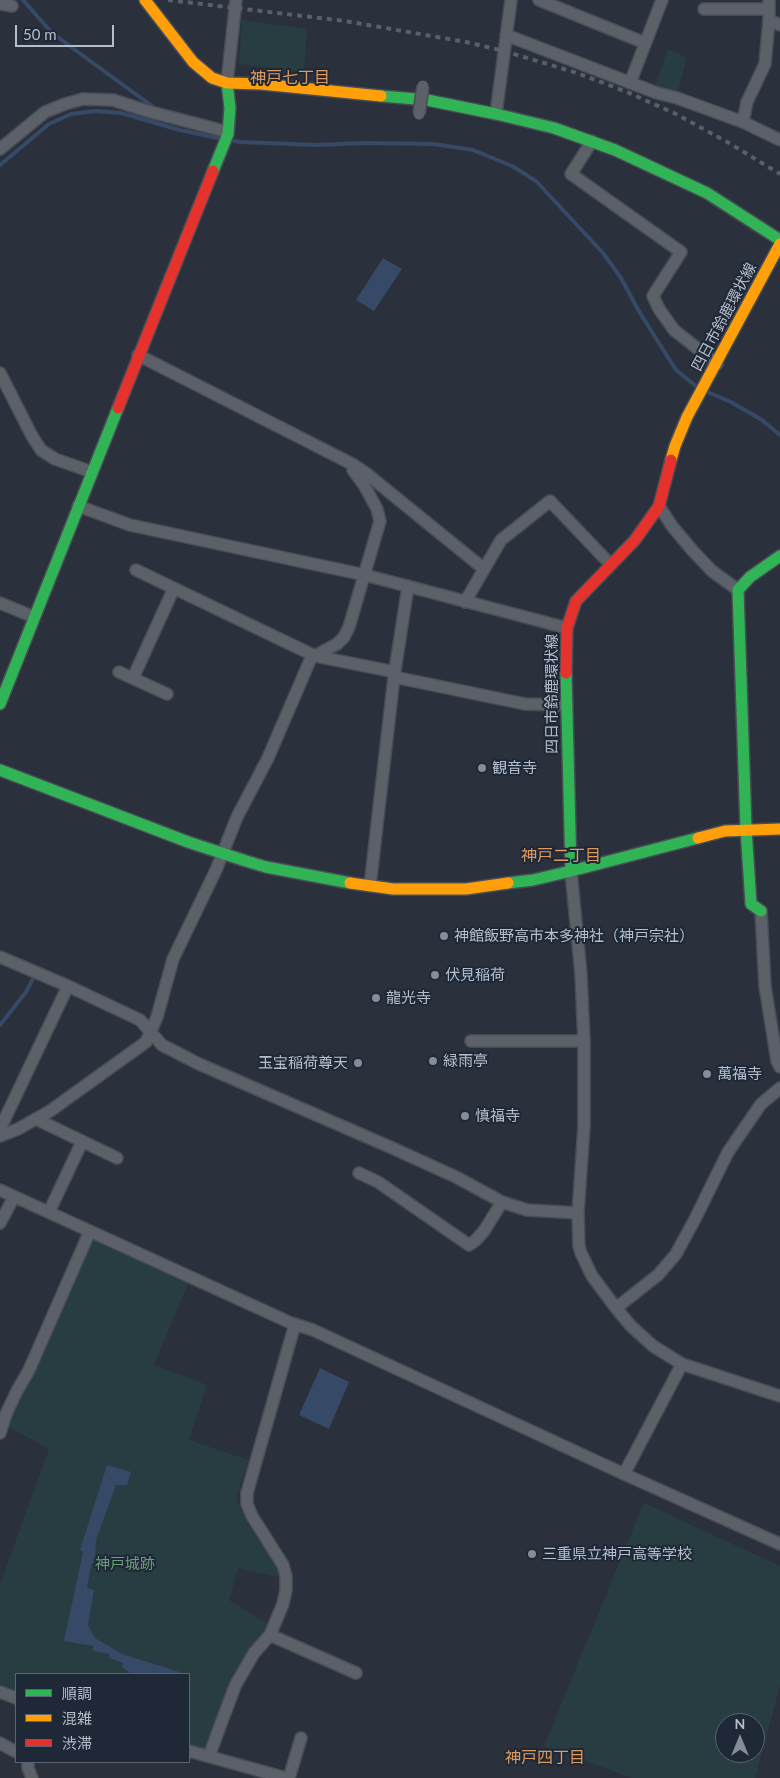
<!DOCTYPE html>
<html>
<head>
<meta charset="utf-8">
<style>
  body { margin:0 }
  #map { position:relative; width:780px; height:1778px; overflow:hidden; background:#2b313c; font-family:Lato,"Noto Sans JP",sans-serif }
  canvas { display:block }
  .legend { position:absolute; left:15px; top:1673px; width:175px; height:90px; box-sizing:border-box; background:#1e2837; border:1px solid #5b6473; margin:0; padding:6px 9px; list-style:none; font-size:15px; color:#b6becc }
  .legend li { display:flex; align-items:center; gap:10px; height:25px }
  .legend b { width:25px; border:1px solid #5b6473 }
  .north { position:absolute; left:715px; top:1713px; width:50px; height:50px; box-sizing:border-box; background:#1e2837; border:1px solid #5b6473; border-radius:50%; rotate:0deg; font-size:14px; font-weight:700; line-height:20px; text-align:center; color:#b6becc }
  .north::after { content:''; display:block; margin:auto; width:18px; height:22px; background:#858d9a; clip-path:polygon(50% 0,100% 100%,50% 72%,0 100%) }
  .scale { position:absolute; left:15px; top:25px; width:99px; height:22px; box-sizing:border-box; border:2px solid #b6becc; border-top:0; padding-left:6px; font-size:15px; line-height:18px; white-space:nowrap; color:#b6becc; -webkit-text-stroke:4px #1e2837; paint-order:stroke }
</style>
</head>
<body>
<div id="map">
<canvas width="780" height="1778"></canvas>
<ul class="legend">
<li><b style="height:6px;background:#30b455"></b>順調</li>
<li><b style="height:6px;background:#ff9f0a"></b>混雑</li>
<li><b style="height:6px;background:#e5322d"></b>渋滞</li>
</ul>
<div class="north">N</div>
<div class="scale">50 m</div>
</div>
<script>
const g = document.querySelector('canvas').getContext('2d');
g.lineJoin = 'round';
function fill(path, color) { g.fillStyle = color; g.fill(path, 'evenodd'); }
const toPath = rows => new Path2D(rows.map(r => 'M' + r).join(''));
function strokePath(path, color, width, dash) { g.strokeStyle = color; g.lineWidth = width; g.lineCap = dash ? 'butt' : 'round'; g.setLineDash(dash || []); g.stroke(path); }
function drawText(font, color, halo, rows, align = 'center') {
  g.font = font + ' Lato,"Noto Sans JP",sans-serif'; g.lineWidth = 4; g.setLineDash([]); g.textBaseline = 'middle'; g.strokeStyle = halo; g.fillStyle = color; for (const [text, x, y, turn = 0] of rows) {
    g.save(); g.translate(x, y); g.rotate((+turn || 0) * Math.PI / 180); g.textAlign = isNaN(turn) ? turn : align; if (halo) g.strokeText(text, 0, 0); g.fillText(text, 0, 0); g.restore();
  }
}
fill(toPath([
  [242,20,307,29,304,72,239,64],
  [668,49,687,58,677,94,654,89],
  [97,1239,189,1281,154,1365,207,1385,189,1440,248,1460,236,1499,250,1527,275,1564,279,1577,238,1568,229,1600,269,1625,262,1640,241,1662,207,1747,201,1751,189,1748,189,1674,16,1674,16,1694,0,1688,0,1584,49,1449,6,1425,88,1243],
  [644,1503,780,1566,780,1686,755,1778,632,1778,544,1746],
  [725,1723,755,1723,755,1753,725,1753]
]), '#273d42');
fill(toPath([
  [383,258,402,269,374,311,356,300],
  [320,1368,349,1382,329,1429,299,1415],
  [107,1465,131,1472,127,1485,116,1485,96,1540,95,1559,91,1566,87,1588,94,1590,88,1625,95,1638,122,1654,186,1674,131,1674,122,1667,123,1663,109,1658,109,1654,93,1651,93,1646,64,1641,83,1552,80,1550]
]), '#364967');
strokePath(toPath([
  [23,0,52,33,156,109],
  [229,140,240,142,315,145,365,143,434,144,473,150,512,166,536,181,603,253,621,278,640,313,676,370,697,387],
  [0,165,49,124,71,114,95,111,121,113,180,130,222,139],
  [705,391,731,402,762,420,780,435],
  [0,1025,26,992,34,977]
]), '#364967', 4);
const street = toPath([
  [539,0,645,43],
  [769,0,769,20,780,25],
  [0,4,12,6],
  [704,9,769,9],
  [506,35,657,93,677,98,743,122,780,140],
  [227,83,236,0],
  [630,83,662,0],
  [496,114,511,0],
  [743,122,747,102,765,64,769,20],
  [592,141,571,174,681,252,653,296,659,309,674,330,717,364],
  [0,149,45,112,65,104,83,99,113,100,147,111,228,132],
  [138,355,354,465,367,474,484,569],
  [0,373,32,436,41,450,55,459,92,472],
  [78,506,130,525,365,575,567,628],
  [659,506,672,526,692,550,712,571,738,590],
  [136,570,315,656,395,672],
  [465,602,501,540,550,501,610,564],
  [0,603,34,617],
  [119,672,167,694],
  [394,677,525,704,567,705],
  [133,678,174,588],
  [571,871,581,975,584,1041,584,1126,578,1213,579,1246,581,1253,592,1276,616,1308,630,1325,653,1346,682,1364,780,1396],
  [370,886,394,677,408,586],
  [761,911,765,986,777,1061,780,1067],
  [0,957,68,986,140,1020,162,1045,199,1064,390,1147,456,1177,502,1202,527,1210,578,1213],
  [471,1041,584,1041],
  [36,1119,117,1158],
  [0,1129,68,986],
  [0,1136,18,1129,50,1111,146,1042,157,1017,173,959,216,870,237,817,268,758,311,658,337,644,344,637,349,627,380,521,377,509,364,485,353,470,354,465],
  [359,1173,378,1182,469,1245,476,1240,484,1231,502,1202],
  [0,1190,291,1323,313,1330,624,1474,780,1544],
  [49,1212,82,1142],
  [0,1223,14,1197],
  [616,1308,658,1275,676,1254,695,1219,728,1152,761,1104,780,1088],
  [0,1433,6,1414,17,1391,29,1370,90,1231],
  [624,1474,682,1364],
  [270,1635,356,1673],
  [0,1692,16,1698],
  [0,1743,16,1752],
  [189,1751,286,1778],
  [209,1756,235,1686,254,1653,270,1635,283,1604,286,1590,286,1576,283,1565,252,1516,247,1504,247,1493,295,1324],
  [28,1762,28,1768,32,1778],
  [289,1778,301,1738]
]);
const fast = toPath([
  [381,96,427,100,496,114,554,128,615,150,707,193,780,240],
  [213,171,228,134,230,108,227,83],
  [566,673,571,871,698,838],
  [0,704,118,408],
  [0,770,188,842,246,861,266,867,350,883],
  [508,883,533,880,571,871],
  [761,911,751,904,746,829,738,590,750,577,780,556]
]);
const slow = toPath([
  [145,0,193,62,212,78,227,83,261,84,381,96],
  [671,460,675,446,687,417,780,244],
  [698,838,725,831,780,829],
  [350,883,393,889,466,889,508,883]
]);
const jam = toPath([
  [118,408,213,171],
  [566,673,567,628,576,601,635,540,659,506,671,460]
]);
strokePath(street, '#484c54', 14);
strokePath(fast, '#484c54', 14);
strokePath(slow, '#484c54', 14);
strokePath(jam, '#484c54', 14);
strokePath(street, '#5c6169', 11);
strokePath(fast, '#30b455', 11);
strokePath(slow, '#ff9f0a', 11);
strokePath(jam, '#e5322d', 11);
strokePath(toPath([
  [168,0,345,21,466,42,504,51,577,73,627,92,676,114,729,143,780,174]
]), '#5a5f67', 4, [5, 5]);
const streetBridge = toPath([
  [419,114,423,86]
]);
strokePath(streetBridge, '#484c54', 14, []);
strokePath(streetBridge, '#5c6169', 11);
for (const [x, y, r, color] of [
  [482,768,5,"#858d9a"],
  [444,936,5,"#858d9a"],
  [435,975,5,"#858d9a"],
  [376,998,5,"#858d9a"],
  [433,1061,5,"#858d9a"],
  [358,1063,5,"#858d9a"],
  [707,1074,5,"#858d9a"],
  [465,1116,5,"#858d9a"],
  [532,1554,5,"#858d9a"]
]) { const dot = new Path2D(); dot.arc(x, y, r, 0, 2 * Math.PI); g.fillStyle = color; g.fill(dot); strokePath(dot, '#1e2837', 2); }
drawText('15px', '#b6becc', '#1e2837', [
  ["四日市鈴鹿環状線",724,317,-62],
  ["四日市鈴鹿環状線",552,694,-90]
]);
drawText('15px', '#b6becc', '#1e2837', [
  ["観音寺",492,768],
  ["神館飯野高市本多神社（神戸宗社）",454,936],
  ["伏見稲荷",445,975],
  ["龍光寺",386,998],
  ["緑雨亭",443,1061],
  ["玉宝稲荷尊天",348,1063,"right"],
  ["萬福寺",717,1074],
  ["慎福寺",475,1116],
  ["三重県立神戸高等学校",542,1554]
], 'left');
drawText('15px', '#6c9e79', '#1e2837', [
  ["神戸城跡",125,1564]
]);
drawText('16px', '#dc9a61', '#1e2837', [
  ["神戸七丁目",290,78],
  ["神戸二丁目",561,856],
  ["神戸四丁目",545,1758]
]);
</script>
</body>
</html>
